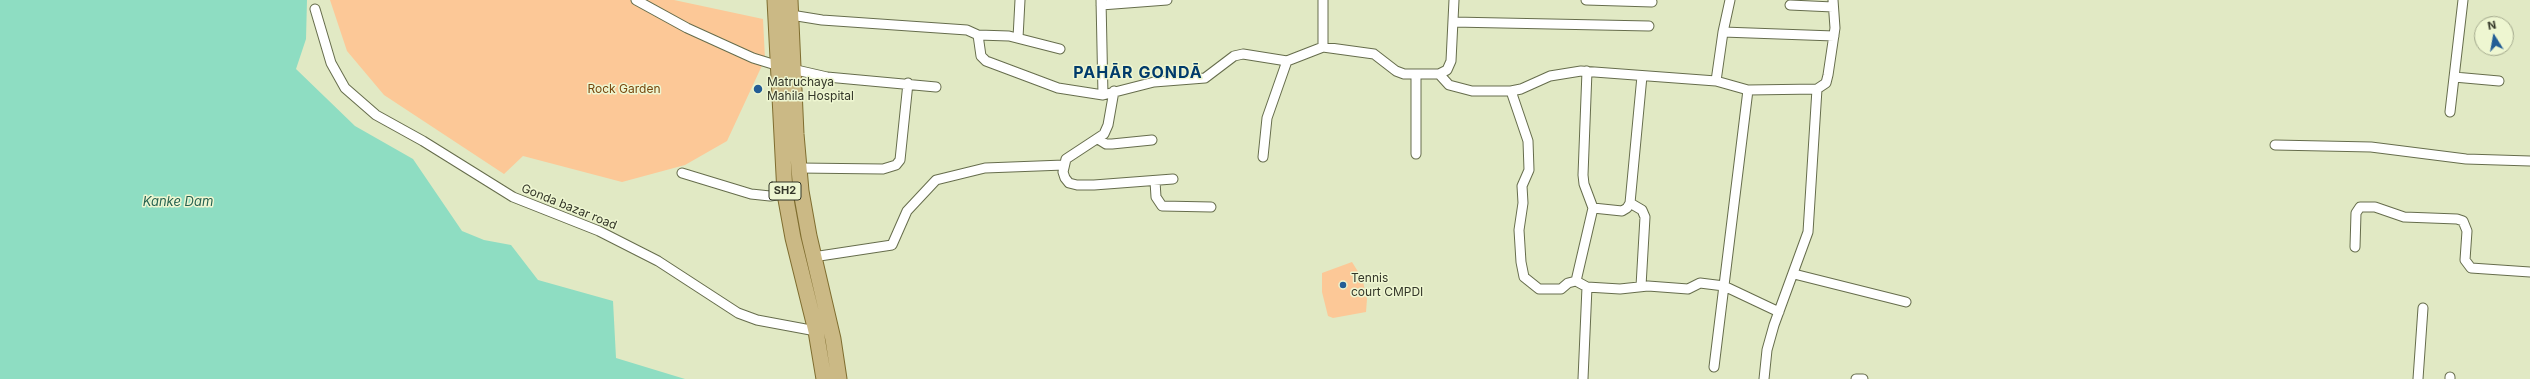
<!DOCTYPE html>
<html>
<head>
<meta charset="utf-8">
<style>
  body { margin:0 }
  #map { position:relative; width:2530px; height:379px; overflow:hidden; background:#e1e9c4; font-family:Inter,sans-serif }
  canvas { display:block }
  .north { position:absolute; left:2474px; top:16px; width:40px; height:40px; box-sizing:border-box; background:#eef6d1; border:1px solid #a3a98d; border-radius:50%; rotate:349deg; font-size:11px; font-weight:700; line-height:16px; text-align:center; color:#333628 }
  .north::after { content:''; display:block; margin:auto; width:14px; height:18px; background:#235d95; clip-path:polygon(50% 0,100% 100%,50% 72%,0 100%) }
</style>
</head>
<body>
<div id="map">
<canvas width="2530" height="379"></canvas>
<div class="north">N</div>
</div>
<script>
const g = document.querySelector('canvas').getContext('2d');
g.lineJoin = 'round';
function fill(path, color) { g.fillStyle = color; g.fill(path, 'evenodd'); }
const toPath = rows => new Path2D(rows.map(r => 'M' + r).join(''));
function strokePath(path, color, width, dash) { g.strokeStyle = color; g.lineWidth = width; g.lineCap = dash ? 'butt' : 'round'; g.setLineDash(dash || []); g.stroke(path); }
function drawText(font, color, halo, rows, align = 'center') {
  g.font = font + ' Inter,sans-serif'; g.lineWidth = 3; g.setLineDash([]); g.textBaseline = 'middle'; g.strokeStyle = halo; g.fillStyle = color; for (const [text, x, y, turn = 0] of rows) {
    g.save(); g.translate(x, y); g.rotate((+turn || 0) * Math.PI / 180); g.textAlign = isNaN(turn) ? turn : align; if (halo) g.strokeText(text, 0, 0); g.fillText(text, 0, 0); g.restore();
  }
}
fill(toPath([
  [330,0,674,0,763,19,765,59,727,141,685,165,622,182,523,156,504,174,384,95,347,51],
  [1352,262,1362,278,1367,299,1366,312,1333,318,1328,316,1322,292,1322,273]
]), '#fcc897');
fill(toPath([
  [0,0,307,0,306,39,296,69,355,126,413,159,462,231,484,240,511,245,538,280,613,301,616,358,685,379,0,379]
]), '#8eddc2');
const street = toPath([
  [636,0,687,28,753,58,779,66,827,77,936,87],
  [1101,0,1103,95],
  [1323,0,1323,47],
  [1586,0,1652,2],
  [1101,5,1167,0],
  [1790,5,1833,7],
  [315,9,331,63,345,88,376,115,423,141,513,197,599,231,658,261,738,313,757,320,816,331,820,329],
  [791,15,822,20,967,30,978,35,981,56,986,61,1058,88,1103,95,1154,82,1205,78,1234,56,1243,54,1287,61],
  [1453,22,1649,26],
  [1723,32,1834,36],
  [978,35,1009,36,1060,49],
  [1018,38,1020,0],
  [1416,74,1416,154],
  [1439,74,1449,85,1472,91,1511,91,1521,89,1550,76,1581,71,1716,81,1748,90,1817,89,1826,83,1828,75,1835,28,1833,0],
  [2454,77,2499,81],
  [1716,81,1723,32,1730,0],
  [1114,91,1108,125,1104,134,1066,159,1063,172,1065,178,1069,183,1077,185,1094,185,1173,179],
  [1511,91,1528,141,1529,170,1522,186,1523,203,1519,230,1521,262,1524,277,1539,289,1561,289,1568,283,1576,281,1587,287,1583,379],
  [2450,112,2463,0],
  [1098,139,1106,144,1112,144,1152,140],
  [2275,145,2371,147,2466,159,2530,161],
  [1263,157,1267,118,1287,61,1323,47,1374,54,1396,71,1404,74,1439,74,1447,70,1451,61,1454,0],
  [799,168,883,169,896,165,900,160,908,83],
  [682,173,751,194,770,196,785,194],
  [1155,181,1156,197,1162,206,1211,207],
  [1630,203,1642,210,1645,217,1641,286],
  [1593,208,1622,211,1627,208,1630,203,1642,76],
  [2355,247,2356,213,2360,207,2375,207,2404,217,2457,219,2463,221,2467,231,2465,260,2471,268,2530,272],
  [813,257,892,245,907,211,936,180,985,168,1064,165],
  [1794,274,1906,302],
  [1576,281,1593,208,1584,184,1583,175,1587,71],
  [1587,287,1620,289,1648,286,1688,289,1700,283,1724,286,1779,312],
  [1714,367,1748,90],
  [1764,379,1767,350,1774,325,1808,232,1817,89],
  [1856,379,1863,379],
  [2418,379,2423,308],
  [2450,379,2450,377]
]);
const primary = toPath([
  [775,0,785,194,793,238,816,331,824,379],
  [790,0,796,134,801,191,809,236,833,339,839,379]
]);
strokePath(street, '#666d4c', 11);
strokePath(primary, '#7f6d2f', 17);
strokePath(street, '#fff', 9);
strokePath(primary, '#cbb985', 15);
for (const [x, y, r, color] of [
  [758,89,5,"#235d95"],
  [1343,285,4,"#235d95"]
]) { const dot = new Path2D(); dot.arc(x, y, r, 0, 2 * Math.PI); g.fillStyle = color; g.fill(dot); strokePath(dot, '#eef6d1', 1.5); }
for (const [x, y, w] of [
  [785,191,32]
]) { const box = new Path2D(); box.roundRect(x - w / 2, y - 9, w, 18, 3); g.fillStyle = '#eef6d1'; g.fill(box); strokePath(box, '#333628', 1); }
drawText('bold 11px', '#333628', null, [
  ["SH2",785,191]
]);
drawText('12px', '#333628', '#eef6d1', [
  ["Matruchaya",767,82],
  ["Mahila Hospital",767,96],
  ["Tennis",1351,278],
  ["court CMPDI",1351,292]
], 'left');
drawText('12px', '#77470d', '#eef6d1', [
  ["Rock Garden",624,89]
]);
drawText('12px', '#333628', '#eef6d1', [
  ["Gonda bazar road",569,207,22]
]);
drawText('italic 13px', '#266351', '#eef6d1', [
  ["Kanke Dam",178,202]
]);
g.letterSpacing = '1px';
drawText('bold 16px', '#003b6b', '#eef6d1', [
  ["PAHĀR GONDĀ",1138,73]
]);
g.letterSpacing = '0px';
</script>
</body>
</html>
